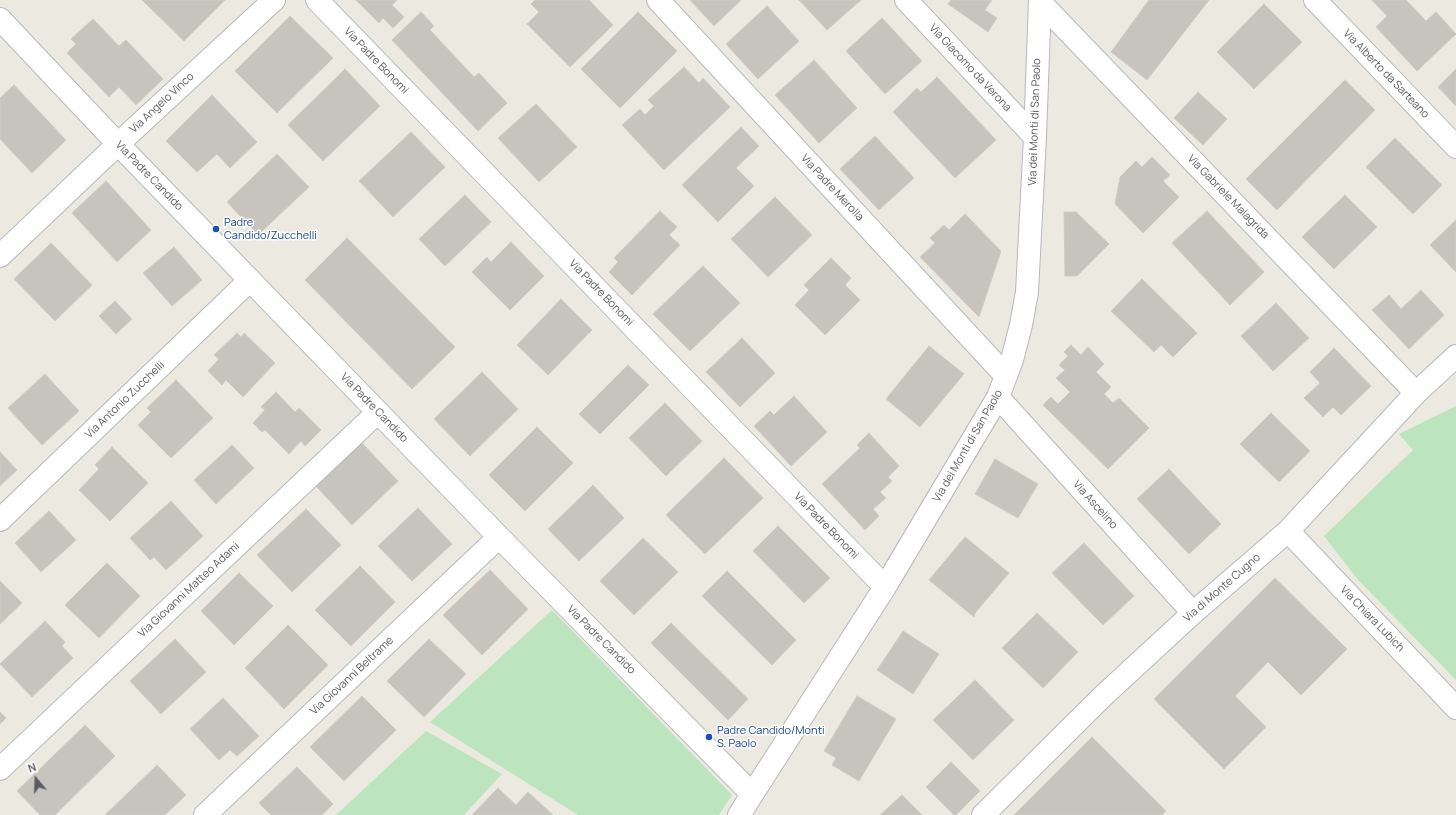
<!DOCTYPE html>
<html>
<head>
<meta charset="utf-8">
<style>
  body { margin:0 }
  #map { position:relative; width:1456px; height:815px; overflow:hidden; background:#eceae0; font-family:Manrope,sans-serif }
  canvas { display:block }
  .north { position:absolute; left:16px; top:759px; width:40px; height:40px; -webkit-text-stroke:3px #fff; paint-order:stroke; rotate:341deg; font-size:11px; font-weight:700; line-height:16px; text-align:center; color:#595c61 }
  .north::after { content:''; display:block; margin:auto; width:14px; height:18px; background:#595c61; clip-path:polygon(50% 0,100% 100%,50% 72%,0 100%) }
</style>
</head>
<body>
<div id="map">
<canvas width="1456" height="815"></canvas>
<div class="north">N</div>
</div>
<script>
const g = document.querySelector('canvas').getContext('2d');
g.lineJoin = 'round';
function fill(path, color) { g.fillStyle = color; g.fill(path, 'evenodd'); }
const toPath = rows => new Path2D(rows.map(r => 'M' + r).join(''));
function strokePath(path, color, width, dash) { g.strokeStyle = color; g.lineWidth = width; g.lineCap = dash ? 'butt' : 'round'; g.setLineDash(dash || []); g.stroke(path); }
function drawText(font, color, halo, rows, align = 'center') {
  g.font = font + ' Manrope,sans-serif'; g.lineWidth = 3; g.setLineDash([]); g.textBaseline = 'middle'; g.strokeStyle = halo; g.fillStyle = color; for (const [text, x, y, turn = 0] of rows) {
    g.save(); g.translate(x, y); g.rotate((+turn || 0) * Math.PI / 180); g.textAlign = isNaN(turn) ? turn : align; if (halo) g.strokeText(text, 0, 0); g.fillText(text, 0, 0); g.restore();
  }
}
fill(toPath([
  [1456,406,1456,680,1359,581,1324,536,1413,450,1399,434],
  [552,610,732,795,719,815,578,815,430,722],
  [426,731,502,774,464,815,336,815]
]), '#bce4be');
const building = toPath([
  [142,0,225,0,184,41,142,0],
  [356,0,397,0,392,5,404,17,393,28,383,18,379,23,356,0],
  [535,0,589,0,613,25,570,67,527,24,539,12,531,4,535,0],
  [690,0,741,0,714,26,690,0],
  [799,0,861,0,827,30,799,0],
  [951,0,992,0,985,10,997,18,988,32,948,4,951,0],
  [1149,0,1209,0,1147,80,1111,52,1149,0],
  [1372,0,1406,0,1426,21,1436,12,1456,34,1417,71,1376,27,1387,16,1372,0],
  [1264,4,1302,42,1254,89,1217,52,1264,4],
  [767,6,799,41,758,79,726,44,767,6],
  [421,12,434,26,430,30,474,77,479,73,507,103,478,131,392,40,421,12],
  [638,12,677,51,620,108,581,69,638,12],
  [290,16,333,58,277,113,235,71,290,16],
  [882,18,922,61,885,94,846,51,882,18],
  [93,19,119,46,126,40,163,79,136,105,119,87,109,97,67,53,76,44,71,39,93,19],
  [814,60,857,108,819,143,775,95,814,60],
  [684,67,699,83,703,78,730,107,664,170,622,125,640,109,645,115,654,106,648,100,684,67],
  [345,69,380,106,323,161,288,125,345,69],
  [1456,69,1456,106,1438,87,1456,69],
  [937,77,996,140,955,178,893,112,917,88,921,92,937,77],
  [1345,80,1375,110,1277,210,1246,179,1345,80],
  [14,85,66,140,32,173,0,139,0,98,14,85],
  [1198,92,1227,119,1203,145,1174,118,1198,92],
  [212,95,257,142,230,168,217,154,197,172,166,141,212,95],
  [536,104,577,147,539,182,498,138,536,104],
  [741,127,759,146,736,168,754,186,718,222,682,185,741,127],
  [411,132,445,167,393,217,359,181,411,132],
  [875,136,914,178,879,210,840,169,875,136],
  [1395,138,1442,185,1413,214,1366,167,1395,138],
  [277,154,309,187,258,235,227,202,277,154],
  [1152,157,1170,175,1163,181,1179,197,1143,233,1115,204,1120,177,1136,161,1142,167,1152,157],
  [106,181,151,230,117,262,72,213,106,181],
  [465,195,491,222,445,266,419,239,465,195],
  [1345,195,1377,227,1334,269,1302,237,1345,195],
  [775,197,812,235,768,277,731,239,775,197],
  [660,211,677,227,669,235,680,245,632,295,609,272,618,262,614,258,660,211],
  [1207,211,1264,272,1230,305,1172,243,1207,211],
  [1064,212,1076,212,1109,244,1077,276,1065,276,1064,212],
  [965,214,1001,251,979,317,920,257,935,243,930,238,944,225,949,230,965,214],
  [1456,220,1456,272,1430,245,1456,220],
  [347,238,455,347,412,389,305,280,347,238],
  [511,242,544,276,510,310,472,272,487,257,491,262,511,242],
  [51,243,92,285,55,321,14,279,51,243],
  [174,247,202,280,172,306,143,273,174,247],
  [831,258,851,278,845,285,860,300,825,335,795,305,809,290,804,285,831,258],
  [703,266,740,303,690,351,653,314,703,266],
  [1142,279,1197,333,1173,357,1161,345,1154,352,1111,311,1142,279],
  [1421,290,1444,315,1409,349,1372,310,1389,295,1401,309,1421,290],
  [561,299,592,330,548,375,517,345,561,299],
  [115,301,132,319,116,334,99,316,115,301],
  [1276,303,1309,338,1273,371,1241,336,1276,303],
  [237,333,241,337,244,333,275,363,243,397,226,380,222,385,208,371,219,359,214,355,237,333],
  [742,338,775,373,740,407,706,372,742,338],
  [1071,345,1081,355,1088,347,1104,364,1096,372,1111,387,1104,394,1113,403,1119,398,1149,428,1108,469,1043,405,1051,397,1058,404,1070,392,1056,378,1065,370,1059,365,1068,356,1064,352,1071,345],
  [929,346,964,374,920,427,886,399,929,346],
  [1334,348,1371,386,1341,415,1333,407,1323,417,1304,398,1320,383,1310,372,1334,348],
  [628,365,649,385,600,434,579,414,628,365],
  [482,372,518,409,470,456,434,419,482,372],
  [45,374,79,411,42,445,8,408,45,374],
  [176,380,213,418,171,458,138,425,151,412,147,408,176,380],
  [276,392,295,412,299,408,321,430,305,446,301,441,289,454,265,430,262,432,253,423,265,410,261,407,276,392],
  [794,396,827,432,791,466,754,426,770,411,774,415,794,396],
  [665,403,702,441,666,476,629,438,665,403],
  [1271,413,1310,451,1279,482,1240,444,1271,413],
  [537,427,573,463,525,511,489,475,537,427],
  [869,433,899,466,888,477,892,481,880,492,886,498,873,509,879,516,865,530,822,484,860,448,857,445,869,433],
  [361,442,398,481,352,525,315,485,361,442],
  [232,445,254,468,216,504,194,480,232,445],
  [112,447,148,483,110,521,79,490,99,469,95,465,112,447],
  [0,452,17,470,0,486,0,452],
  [724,458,763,498,705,554,666,515,724,458],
  [995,459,1038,484,1018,518,975,494,995,459],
  [1169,469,1221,524,1189,554,1137,499,1169,469],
  [593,485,624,518,579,561,548,529,593,485],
  [171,501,203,536,166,570,154,557,150,560,130,538,171,501],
  [418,508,452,544,412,581,378,546,418,508],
  [306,509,341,545,292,592,257,555,306,509],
  [49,511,76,540,41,572,15,543,49,511],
  [778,526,830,578,804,603,753,551,778,526],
  [965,537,1009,573,975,613,974,617,929,580,965,537],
  [643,538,678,572,634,615,600,581,643,538],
  [1084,543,1134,596,1103,625,1052,573,1084,543],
  [107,563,140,596,99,638,65,605,107,563],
  [360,566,395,602,351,646,315,610,360,566],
  [490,570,528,609,482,655,443,615,490,570],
  [727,571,796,640,772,665,702,596,727,571],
  [239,573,273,606,234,645,201,611,239,573],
  [1275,578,1347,649,1301,695,1268,662,1235,696,1266,727,1224,769,1154,699,1275,578],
  [0,581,22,603,0,624,0,581],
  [1037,613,1078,652,1043,688,1002,648,1037,613],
  [45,621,65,642,62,646,73,658,32,697,0,664,45,621],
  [671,623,748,699,728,720,651,643,671,623],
  [288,625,328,665,284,709,245,668,288,625],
  [903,631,939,654,913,694,877,670,903,631],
  [175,639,206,672,161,714,130,681,175,639],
  [429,639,466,674,424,717,387,681,429,639],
  [975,680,1014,720,973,760,933,720,975,680],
  [362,696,396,730,344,781,310,747,362,696],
  [857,696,896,719,859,781,832,765,836,758,824,751,857,696],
  [223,698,259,736,237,756,230,750,219,760,190,729,223,698],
  [0,712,6,718,0,724,0,712],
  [85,725,115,756,55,815,40,815,17,791,85,725],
  [1092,737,1166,811,1162,815,1014,815,1092,737],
  [951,762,980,791,956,815,954,815,926,787,951,762],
  [157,765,186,795,165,815,105,815,157,765],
  [297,767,333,804,322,815,271,815,259,803,297,767],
  [498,788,516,805,528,792,553,815,472,815,498,788],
  [902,795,922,815,880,815,902,795]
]);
fill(building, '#c7c4be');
strokePath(building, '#d1ccbf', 1);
const minor = toPath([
  [317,0,885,587],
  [658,0,1006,376],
  [906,0,1035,137],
  [1315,0,1456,147],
  [1040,2,1416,393],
  [0,19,118,144,499,537,752,794],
  [0,256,118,144,274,0],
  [998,397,1193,613],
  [0,520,250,280],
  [1288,531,1456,708],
  [0,769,378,412],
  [205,815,499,537],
  [739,815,885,587,998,397,1012,360,1021,325,1027,292,1035,137,1040,0],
  [983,815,1103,696,1193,613,1288,531,1416,393,1456,356]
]);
strokePath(minor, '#b6b8bd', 24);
strokePath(minor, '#fff', 22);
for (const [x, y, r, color] of [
  [216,229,4,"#1a4fb4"],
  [709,737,4,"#1a4fb4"]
]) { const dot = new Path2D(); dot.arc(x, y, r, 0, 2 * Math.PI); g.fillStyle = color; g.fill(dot); strokePath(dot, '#fff', 1.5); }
drawText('11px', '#595c61', '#fff', [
  ["Via Padre Bonomi",376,61,46],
  ["Via Giacomo da Verona",970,68,47],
  ["Via Alberto da Sarteano",1386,74,46],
  ["Via Angelo Vinco",162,103,-43],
  ["Via dei Monti di San Paolo",1035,122,-88],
  ["Via Padre Candido",149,176,46],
  ["Via Padre Merolla",832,188,47],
  ["Via Gabriele Malagrida",1228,197,46],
  ["Via Padre Bonomi",601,293,46],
  ["Via Antonio Zucchelli",125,400,-44],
  ["Via Padre Candido",374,408,46],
  ["Via dei Monti di San Paolo",968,446,-60],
  ["Via Ascelino",1095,505,48],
  ["Via Padre Bonomi",826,526,46],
  ["Via di Monte Cugno",1222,588,-41],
  ["Via Giovanni Matteo Adami",189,590,-43],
  ["Via Chiara Lubich",1372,619,46],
  ["Via Padre Candido",601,640,45],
  ["Via Giovanni Beltrame",352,676,-43]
]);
drawText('11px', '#164399', '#fff', [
  ["Padre",224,223],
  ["Candido/Zucchelli",224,236],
  ["Padre Candido/Monti",717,731],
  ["S. Paolo",717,744]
], 'left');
</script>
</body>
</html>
